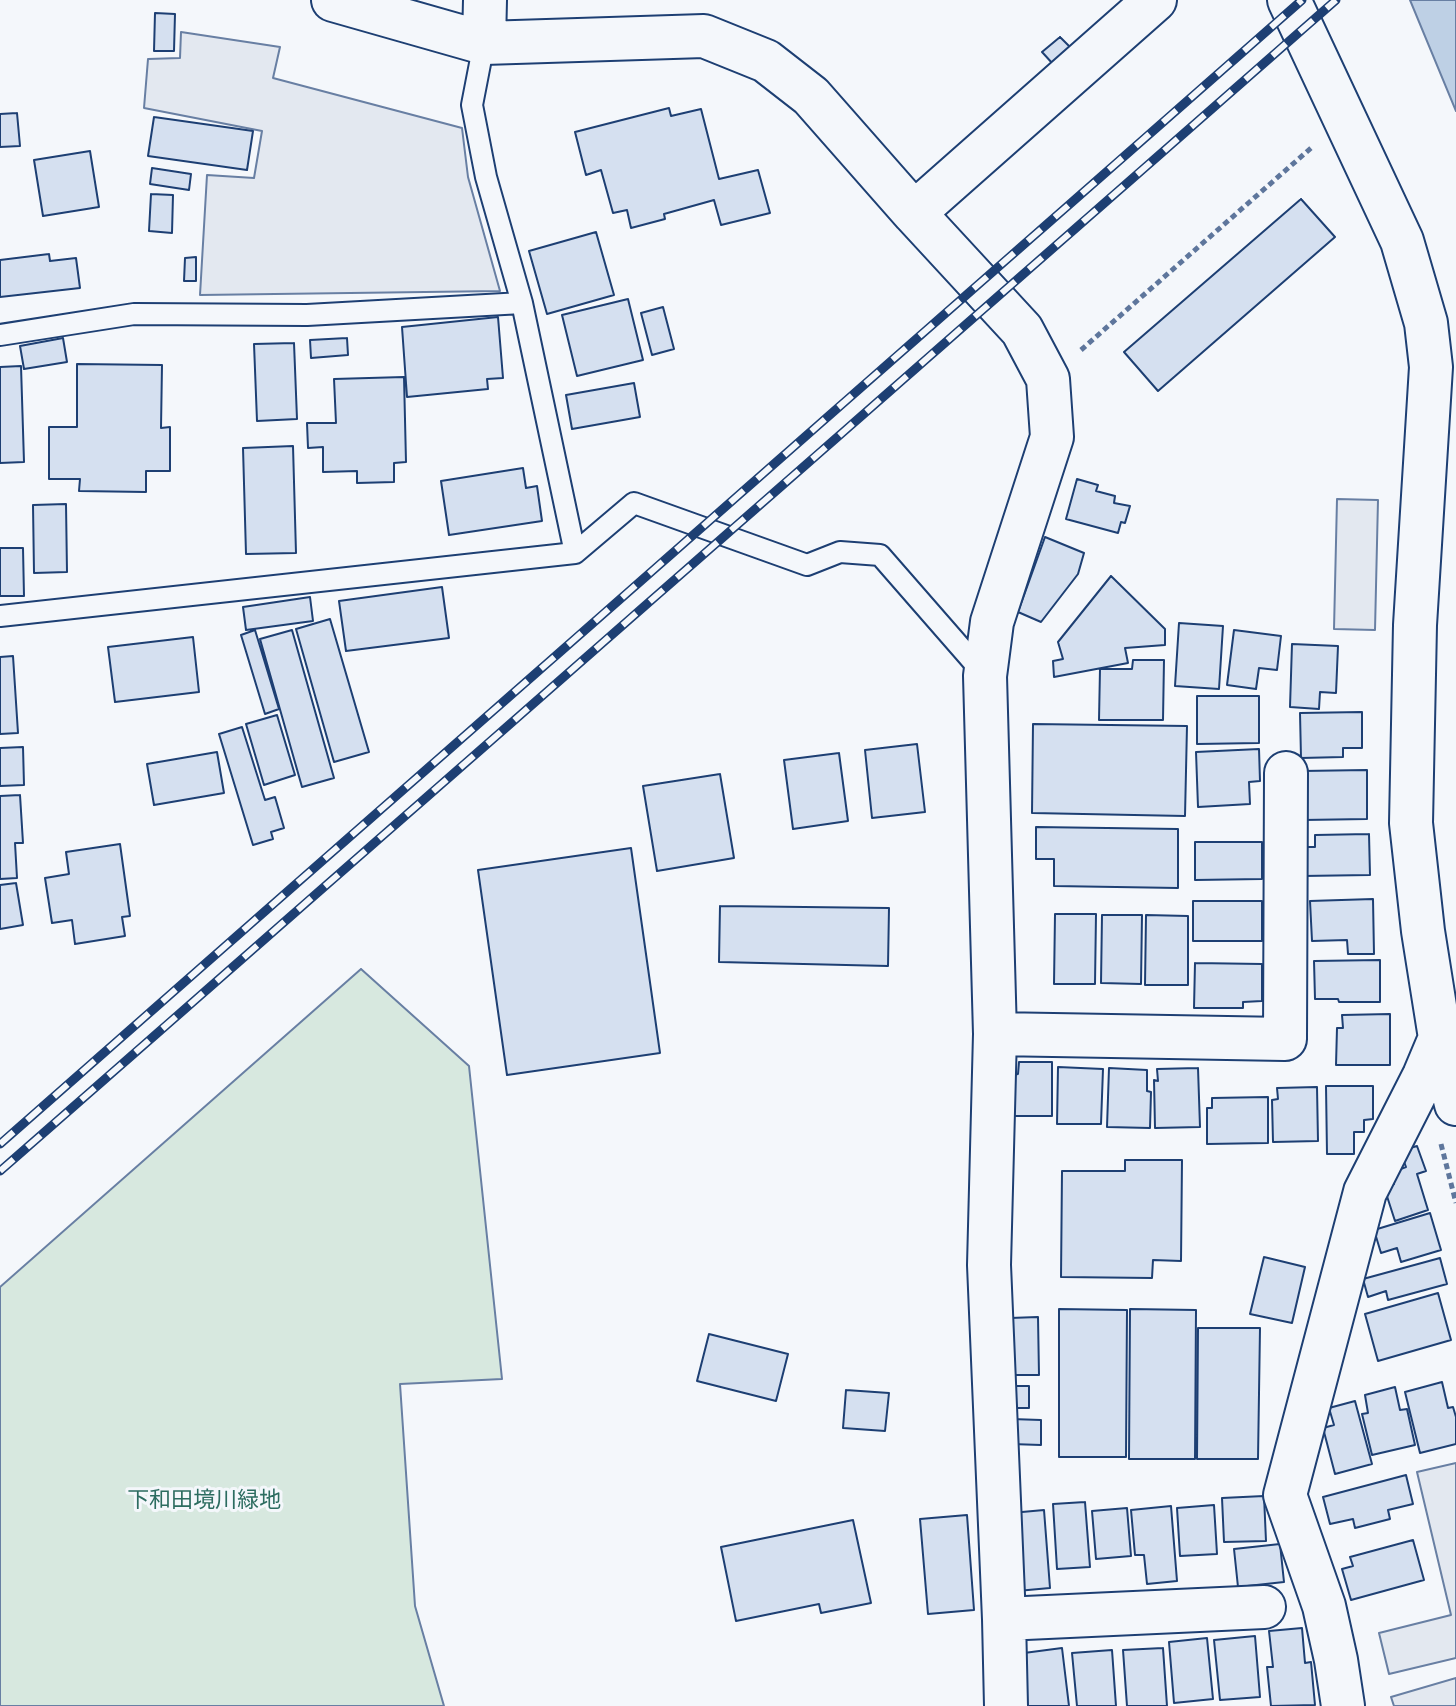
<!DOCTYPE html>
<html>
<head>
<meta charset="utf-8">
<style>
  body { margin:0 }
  canvas { display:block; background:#f4f7fb }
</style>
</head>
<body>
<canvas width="1456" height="1706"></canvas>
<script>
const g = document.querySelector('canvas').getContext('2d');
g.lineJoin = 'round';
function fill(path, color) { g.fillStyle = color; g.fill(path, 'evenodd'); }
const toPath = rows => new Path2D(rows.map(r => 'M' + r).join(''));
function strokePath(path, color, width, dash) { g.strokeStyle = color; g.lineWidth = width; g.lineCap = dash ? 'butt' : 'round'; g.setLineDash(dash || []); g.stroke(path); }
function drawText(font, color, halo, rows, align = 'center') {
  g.font = font + ' Raleway,"Noto Sans JP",sans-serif'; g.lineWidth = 6; g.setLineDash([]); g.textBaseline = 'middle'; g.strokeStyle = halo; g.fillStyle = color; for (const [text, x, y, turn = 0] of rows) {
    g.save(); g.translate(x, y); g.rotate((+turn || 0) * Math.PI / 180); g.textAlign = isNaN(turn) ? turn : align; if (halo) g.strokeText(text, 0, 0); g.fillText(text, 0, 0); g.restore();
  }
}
const green = toPath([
  [361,969,469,1066,502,1379,400,1384,415,1606,444,1706,0,1706,0,1287,361,969]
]);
fill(green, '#d7e8df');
strokePath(green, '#687fa3', 2);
const parking = toPath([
  [181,32,280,47,273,78,462,128,468,177,500,291,200,295,207,175,254,178,262,131,144,108,148,59,180,58,181,32],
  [1337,499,1378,500,1375,630,1334,629,1337,499],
  [1456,1463,1456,1658,1389,1674,1379,1633,1451,1615,1417,1472,1456,1463],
  [1456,1678,1456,1706,1394,1706,1391,1697,1456,1678]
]);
fill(parking, '#e3e8f0');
strokePath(parking, '#687fa3', 2);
const water = toPath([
  [1410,0,1456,0,1456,111,1410,0]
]);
fill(water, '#bed0e5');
strokePath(water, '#687fa3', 2);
const building = toPath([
  [155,13,175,14,174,51,154,51,155,13],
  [1060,37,1071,48,1053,64,1042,52,1060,37],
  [669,108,671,116,701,109,719,179,758,170,770,213,721,225,714,200,664,214,665,219,631,228,627,210,613,213,601,170,586,175,575,132,669,108],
  [17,113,20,146,0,147,0,114,17,113],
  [154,117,253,131,247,170,148,156,154,117],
  [90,151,99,207,43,216,34,160,90,151],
  [152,168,191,174,189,190,150,184,152,168],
  [151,194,173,195,172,233,149,231,151,194],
  [1301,199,1335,237,1158,391,1124,352,1301,199],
  [596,232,614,295,547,314,529,251,596,232],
  [49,254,50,261,76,258,80,288,0,297,0,260,49,254],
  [196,257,196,281,184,281,185,258,196,257],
  [628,299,643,360,577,376,562,315,628,299],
  [663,307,674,349,652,355,641,313,663,307],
  [498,317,503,378,487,379,488,389,407,397,402,327,498,317],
  [63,338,67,362,24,369,20,346,63,338],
  [347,338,348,355,311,358,310,340,347,338],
  [294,343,297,419,257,421,254,344,294,343],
  [77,364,162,365,161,428,170,427,170,471,146,471,146,492,79,491,80,479,49,479,49,427,77,427,77,364],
  [21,366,24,462,0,463,0,367,21,366],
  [404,377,406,462,394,463,394,482,357,483,357,471,323,472,323,447,308,448,307,423,336,423,334,379,404,377],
  [634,383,640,417,572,429,566,395,634,383],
  [293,446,296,553,246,554,243,448,293,446],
  [523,468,526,488,537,486,542,521,449,535,441,481,523,468],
  [1077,479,1098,485,1096,491,1115,496,1114,503,1130,506,1125,523,1121,522,1118,533,1066,519,1077,479],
  [66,504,67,572,34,573,33,505,66,504],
  [1045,537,1084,553,1078,574,1041,622,1018,612,1045,537],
  [0,548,23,548,24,596,0,596,0,548],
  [1111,576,1165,629,1165,645,1125,648,1128,663,1054,677,1053,661,1063,659,1058,642,1111,576],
  [442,587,449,638,346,651,339,601,442,587],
  [310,597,313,621,246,630,243,607,310,597],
  [330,619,369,752,334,762,296,629,330,619],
  [1179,623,1223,626,1219,689,1175,686,1179,623],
  [255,630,279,709,265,714,241,635,255,630],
  [292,630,334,778,302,787,260,639,292,630],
  [1234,630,1281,636,1277,670,1259,668,1256,689,1227,685,1234,630],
  [193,637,199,692,115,702,108,647,193,637],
  [1292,644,1338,646,1336,693,1320,692,1319,709,1290,707,1292,644],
  [13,656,18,733,0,734,0,657,13,656],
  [1133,660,1164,660,1163,720,1099,720,1100,669,1132,669,1133,660],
  [1197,696,1259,696,1259,743,1197,744,1197,696],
  [1362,712,1362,748,1343,748,1343,757,1301,758,1300,713,1362,712],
  [277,715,295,775,264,785,246,724,277,715],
  [1033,724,1187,726,1185,816,1032,813,1033,724],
  [242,727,265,800,275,797,284,828,271,832,273,839,253,845,219,734,242,727],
  [917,744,925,812,872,818,865,750,917,744],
  [23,747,24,785,0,786,0,748,23,747],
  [1259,749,1260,781,1249,782,1250,804,1198,807,1196,752,1259,749],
  [217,752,224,793,154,805,147,764,217,752],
  [839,753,848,821,793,829,784,760,839,753],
  [1367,770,1367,819,1303,820,1302,771,1367,770],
  [720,774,734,858,657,871,643,786,720,774],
  [20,795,23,843,15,843,17,878,0,879,0,796,20,795],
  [1036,827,1178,829,1178,888,1054,886,1054,859,1036,859,1036,827],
  [1369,834,1370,875,1302,876,1302,847,1315,847,1315,835,1369,834],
  [1195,842,1262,842,1262,879,1195,880,1195,842],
  [120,844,130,916,122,917,125,936,75,944,72,920,52,923,45,878,69,874,66,852,120,844],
  [631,848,660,1053,507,1075,478,870,631,848],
  [16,883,23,925,0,929,0,885,16,883],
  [1373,899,1374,954,1348,954,1347,940,1312,941,1310,901,1373,899],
  [1193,901,1262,901,1262,941,1193,941,1193,901],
  [720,906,889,908,888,966,719,962,720,906],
  [1055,914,1096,914,1095,984,1054,984,1055,914],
  [1102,915,1142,915,1141,984,1101,983,1102,915],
  [1146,915,1188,916,1188,985,1145,985,1146,915],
  [1380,960,1380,1002,1339,1002,1338,999,1315,999,1314,961,1380,960],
  [1195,963,1262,964,1262,1001,1243,1002,1243,1008,1194,1008,1195,963],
  [1390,1014,1390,1065,1336,1065,1337,1028,1343,1028,1342,1015,1390,1014],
  [1019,1062,1052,1062,1052,1116,1012,1116,1013,1075,1018,1074,1019,1062],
  [1058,1067,1103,1069,1101,1124,1057,1124,1058,1067],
  [1109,1068,1147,1070,1147,1091,1151,1092,1150,1128,1107,1127,1109,1068],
  [1198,1068,1200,1127,1155,1128,1154,1080,1158,1081,1157,1069,1198,1068],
  [1326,1086,1373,1086,1373,1119,1364,1120,1364,1132,1354,1132,1354,1154,1327,1154,1326,1086],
  [1317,1087,1318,1141,1273,1142,1272,1100,1278,1099,1277,1088,1317,1087],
  [1268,1097,1268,1143,1207,1144,1207,1108,1212,1108,1212,1098,1268,1097],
  [1417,1146,1426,1171,1417,1174,1428,1210,1395,1221,1384,1187,1394,1184,1390,1173,1406,1167,1400,1151,1417,1146],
  [1125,1160,1182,1160,1181,1261,1153,1260,1152,1278,1061,1277,1062,1171,1125,1171,1125,1160],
  [1430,1213,1441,1250,1401,1262,1397,1248,1381,1253,1374,1230,1430,1213],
  [1264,1257,1305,1267,1292,1323,1250,1314,1264,1257],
  [1440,1258,1447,1284,1388,1300,1386,1291,1368,1297,1363,1279,1440,1258],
  [1438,1293,1451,1340,1378,1361,1365,1314,1438,1293],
  [1059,1309,1127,1310,1126,1457,1059,1457,1059,1309],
  [1130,1309,1196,1310,1195,1459,1129,1459,1130,1309],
  [1038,1317,1039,1375,1010,1375,1010,1318,1038,1317],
  [1198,1328,1260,1328,1258,1459,1197,1459,1198,1328],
  [709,1334,788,1354,776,1401,697,1381,709,1334],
  [1442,1382,1448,1408,1453,1407,1456,1417,1456,1444,1420,1453,1405,1392,1442,1382],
  [1008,1386,1029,1386,1029,1408,1008,1408,1008,1386],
  [1395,1387,1400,1410,1407,1409,1415,1445,1372,1455,1362,1414,1368,1413,1365,1395,1395,1387],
  [846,1390,889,1393,885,1431,843,1428,846,1390],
  [1355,1401,1372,1464,1335,1474,1323,1428,1334,1425,1329,1408,1355,1401],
  [1011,1419,1041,1420,1041,1445,1011,1444,1011,1419],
  [1406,1475,1413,1504,1388,1510,1390,1519,1355,1528,1353,1519,1330,1524,1323,1497,1406,1475],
  [1264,1496,1266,1541,1224,1542,1222,1498,1264,1496],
  [1085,1502,1090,1567,1057,1569,1053,1504,1085,1502],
  [1214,1505,1217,1554,1180,1556,1177,1508,1214,1505],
  [1171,1506,1177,1581,1147,1584,1144,1555,1135,1555,1131,1510,1171,1506],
  [1127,1508,1131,1556,1096,1559,1092,1511,1127,1508],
  [1044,1510,1050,1588,1017,1591,1011,1513,1044,1510],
  [967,1515,974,1610,928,1614,920,1519,967,1515],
  [853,1520,871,1603,821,1613,819,1604,736,1621,721,1547,853,1520],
  [1413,1540,1424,1580,1351,1600,1342,1569,1353,1566,1350,1557,1413,1540],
  [1280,1544,1284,1582,1238,1587,1234,1549,1280,1544],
  [1302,1628,1305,1663,1311,1662,1315,1705,1271,1706,1267,1667,1273,1667,1269,1631,1302,1628],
  [1255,1636,1260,1697,1220,1700,1214,1640,1255,1636],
  [1207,1638,1213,1699,1174,1703,1169,1642,1207,1638],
  [1062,1648,1069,1706,1022,1706,1019,1675,1027,1674,1024,1653,1062,1648],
  [1163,1648,1167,1706,1127,1706,1123,1650,1163,1648],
  [1112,1650,1116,1706,1077,1706,1072,1653,1112,1650]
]);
fill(building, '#d5e0f0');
strokePath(building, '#1d3f73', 2);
const lane = toPath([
  [484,43,472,105,486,177,522,303,575,553],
  [0,335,134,314,307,315,522,303],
  [0,616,575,553,634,503,807,565,840,552,880,555,983,673]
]);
const street = toPath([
  [333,0,484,43,704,36,766,61,811,96,914,213,1022,330,1048,379,1052,437,992,622,985,676,995,1034,989,1265,1004,1619,1006,1706],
  [1289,0,1402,241,1426,323,1431,367,1415,625,1411,823,1423,931,1440,1038,1456,1104],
  [484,43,485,0],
  [914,213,1155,0],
  [995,1034,1285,1039,1286,773],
  [1004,1619,1264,1607],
  [1343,1706,1336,1660,1324,1606,1285,1495,1365,1192,1424,1076,1440,1038]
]);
strokePath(lane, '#1d3f73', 24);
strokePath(street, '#1d3f73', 46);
strokePath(toPath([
  [1081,350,1311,148],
  [1441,1144,1456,1203]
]), '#5e769c', 5, [6, 4]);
strokePath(lane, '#f4f7fb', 20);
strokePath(street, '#f4f7fb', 42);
const rail = toPath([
  [0,1144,1302,0],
  [0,1171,1336,0]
]);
strokePath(rail, '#1d3f73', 9);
strokePath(rail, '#f4f7fb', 6, [18]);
drawText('22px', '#2c6c60', '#f4f7fb', [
  ["下和田境川緑地",204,1500]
]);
</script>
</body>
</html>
